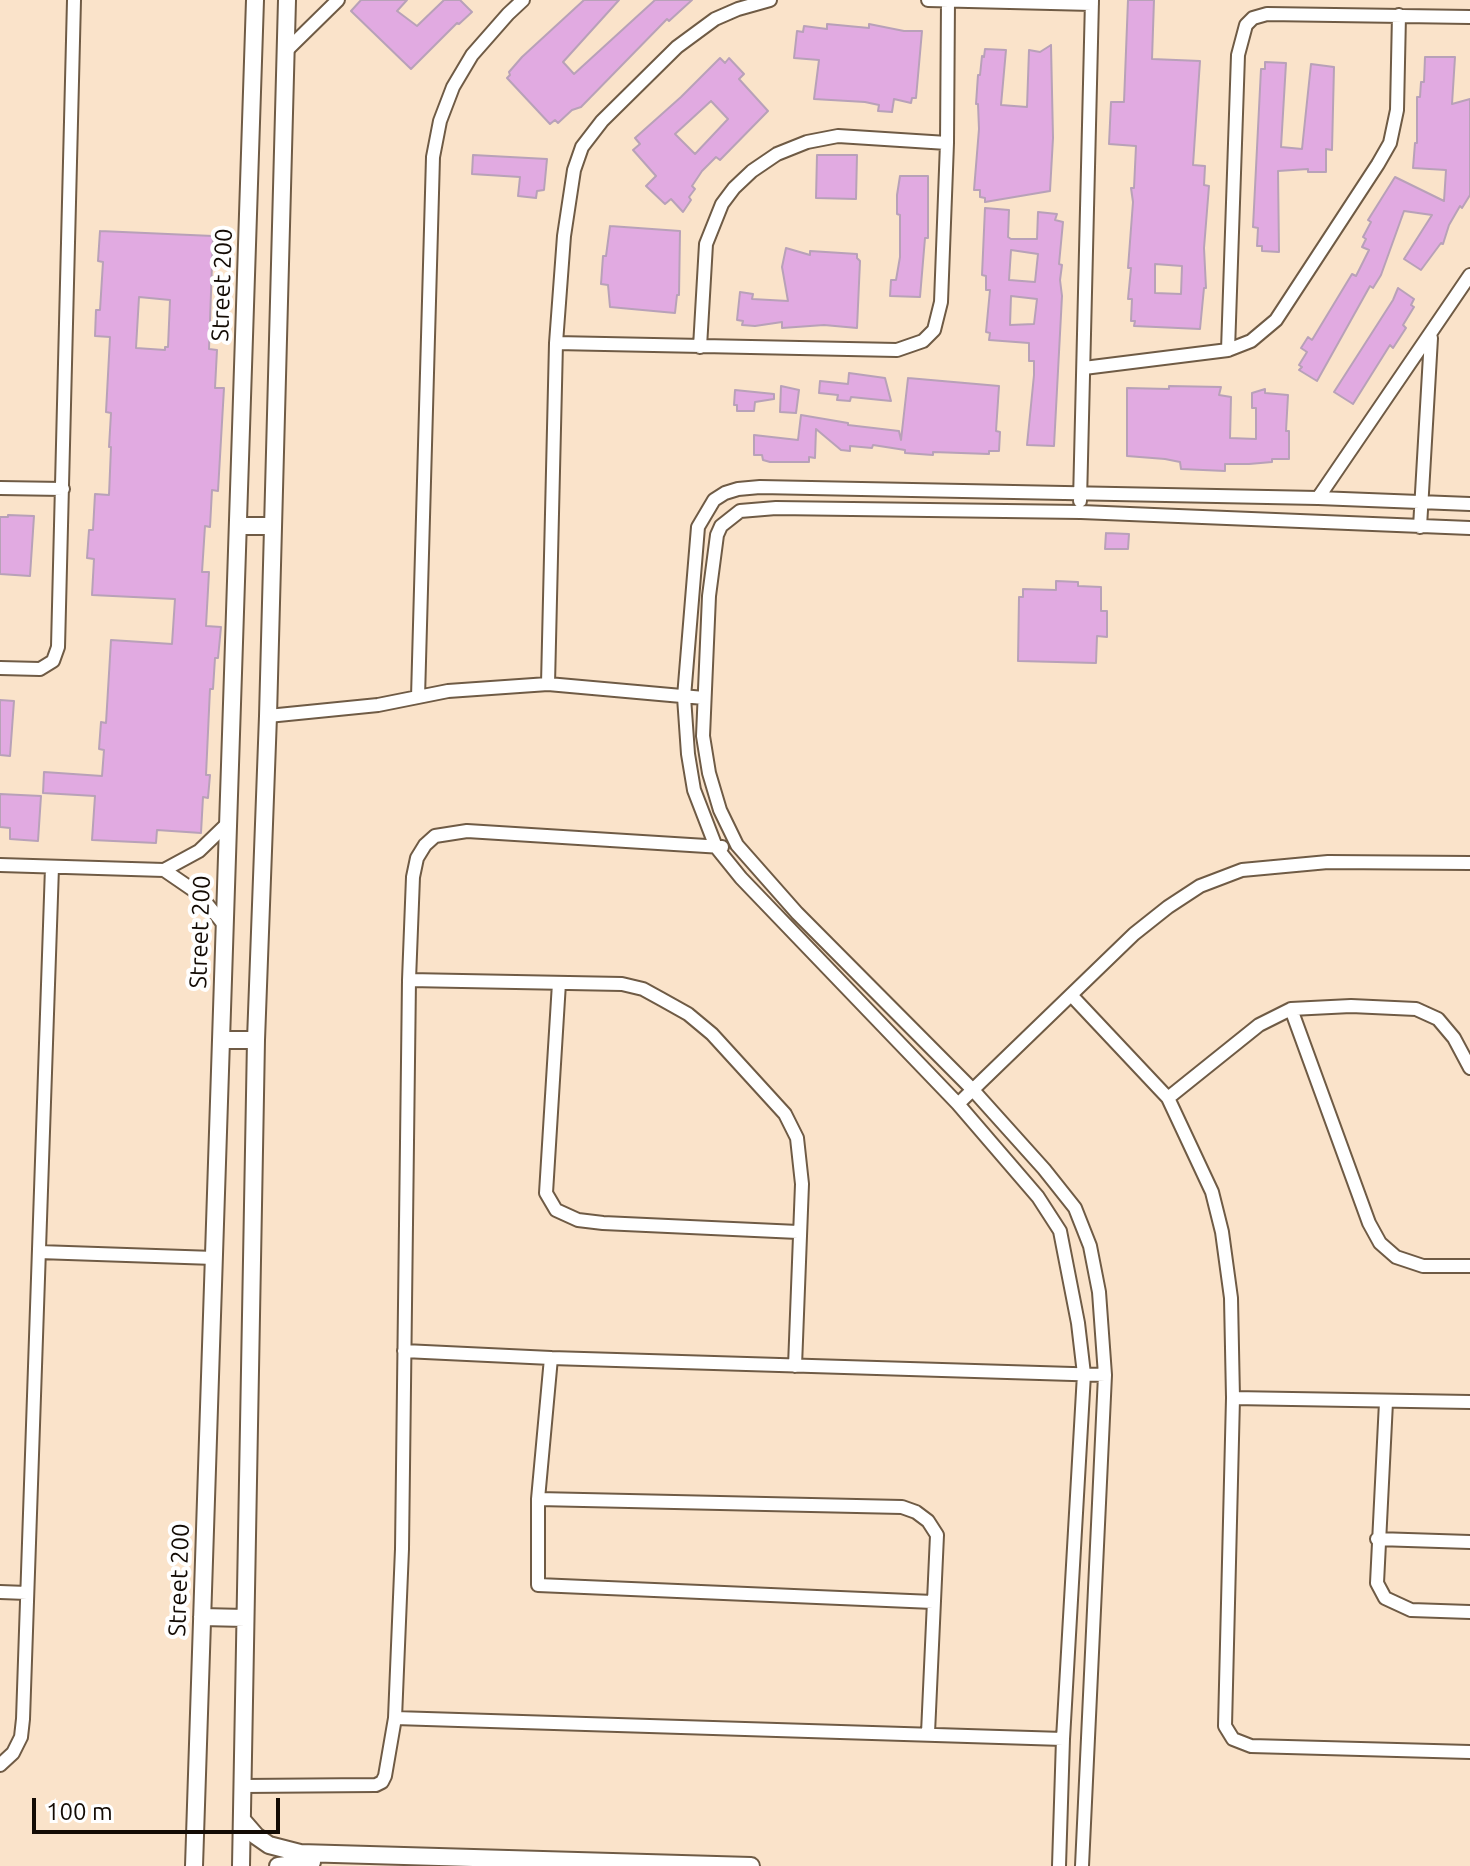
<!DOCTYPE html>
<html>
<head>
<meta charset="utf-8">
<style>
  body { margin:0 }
  #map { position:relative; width:1470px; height:1866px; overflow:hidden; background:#fae3ca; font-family:Ubuntu,sans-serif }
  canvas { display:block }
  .scale { position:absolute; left:32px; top:1798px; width:248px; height:36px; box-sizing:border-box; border:4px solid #130b04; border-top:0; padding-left:10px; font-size:24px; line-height:28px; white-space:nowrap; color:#130b04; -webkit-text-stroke:6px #fff; paint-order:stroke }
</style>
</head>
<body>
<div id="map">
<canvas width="1470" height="1866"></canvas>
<div class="scale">100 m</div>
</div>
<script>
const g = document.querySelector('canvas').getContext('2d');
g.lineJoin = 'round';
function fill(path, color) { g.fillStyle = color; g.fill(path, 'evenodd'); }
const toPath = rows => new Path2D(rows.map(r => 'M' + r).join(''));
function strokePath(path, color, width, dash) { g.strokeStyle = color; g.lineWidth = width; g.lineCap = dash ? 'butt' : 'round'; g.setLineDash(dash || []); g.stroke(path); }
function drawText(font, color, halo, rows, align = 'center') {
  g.font = font + ' Ubuntu,sans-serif'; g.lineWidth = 8; g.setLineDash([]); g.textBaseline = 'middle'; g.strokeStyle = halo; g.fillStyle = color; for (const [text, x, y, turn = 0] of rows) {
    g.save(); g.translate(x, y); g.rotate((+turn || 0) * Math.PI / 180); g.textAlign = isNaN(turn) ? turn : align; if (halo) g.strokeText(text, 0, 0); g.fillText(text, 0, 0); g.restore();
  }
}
const building = toPath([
  [361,0,407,0,397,11,417,26,444,0,460,0,472,12,459,24,457,23,411,69,351,11,361,0],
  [584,0,619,0,563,62,574,74,655,0,692,0,669,21,667,19,581,107,572,110,558,123,555,120,550,124,507,78,510,75,509,72,522,57,584,0],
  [1128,0,1154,0,1152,59,1200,61,1193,165,1205,166,1204,185,1209,186,1204,248,1206,288,1204,288,1200,329,1134,326,1135,321,1131,321,1132,299,1128,299,1131,268,1128,268,1133,202,1131,188,1134,188,1136,146,1109,144,1111,102,1124,102,1128,0],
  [1155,264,1182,266,1181,294,1155,293,1155,264],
  [827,24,869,28,869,24,904,31,922,31,916,98,912,98,911,103,894,99,892,112,878,111,879,105,865,102,814,99,819,60,794,58,797,31,803,32,804,26,827,29,827,24],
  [1051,45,1053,138,1050,191,985,202,985,198,980,197,980,190,974,190,979,129,978,104,976,104,978,75,980,75,982,56,984,57,985,49,1006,50,1001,105,1027,107,1029,50,1040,52,1051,45],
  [1425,57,1455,57,1452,104,1470,99,1470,195,1462,208,1460,206,1449,225,1443,244,1441,243,1421,270,1404,259,1432,215,1404,211,1381,275,1373,288,1370,286,1317,381,1299,370,1302,367,1299,365,1307,352,1301,348,1308,337,1312,340,1352,274,1356,276,1369,250,1362,247,1366,239,1363,237,1371,222,1368,220,1395,177,1444,201,1446,170,1413,168,1415,143,1417,143,1417,97,1420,97,1421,82,1424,82,1425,57],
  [720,58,725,63,729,58,744,74,739,79,768,111,720,160,716,157,702,171,692,186,695,189,689,197,691,200,683,212,671,199,665,204,646,186,656,176,633,150,640,144,635,138,681,97,720,58],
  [711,101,728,119,695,154,675,134,711,101],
  [1265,62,1286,63,1281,147,1302,149,1311,64,1334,67,1332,150,1326,149,1326,172,1308,172,1308,169,1278,171,1279,252,1262,251,1262,246,1257,246,1258,228,1253,227,1261,69,1265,69,1265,62],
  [473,155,547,159,544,190,537,191,536,198,518,196,520,177,472,174,473,155],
  [817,155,857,155,856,199,816,198,817,155],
  [900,176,928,176,928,238,925,238,920,297,890,296,891,280,896,280,900,257,900,215,897,214,897,195,900,176],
  [985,208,1009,210,1008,237,1011,239,1037,239,1038,212,1057,214,1055,220,1063,222,1059,264,1062,265,1060,280,1062,296,1054,446,1027,445,1034,375,1034,361,1029,361,1029,343,989,340,990,333,986,332,990,290,986,290,986,276,982,275,985,208],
  [1011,250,1038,254,1035,282,1009,280,1011,250],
  [1011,296,1037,299,1034,324,1010,325,1011,296],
  [610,226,680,231,679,295,677,295,675,313,610,307,608,285,601,284,603,256,606,256,610,226],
  [100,231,213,236,209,349,217,350,215,388,224,388,218,491,212,490,210,527,205,526,202,572,209,572,206,626,221,627,218,658,215,658,213,689,210,689,206,775,210,775,208,798,203,797,201,833,157,830,156,843,92,840,95,796,43,793,44,772,102,776,104,750,99,749,101,722,106,723,111,640,172,644,175,599,92,595,94,559,87,558,89,530,93,530,95,494,109,495,111,447,109,447,111,413,106,412,110,337,95,336,96,310,100,310,103,262,98,261,100,231],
  [139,297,170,300,168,347,165,347,165,350,136,348,139,297],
  [786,248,810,255,810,251,857,254,857,258,860,261,857,328,824,325,782,328,782,322,755,326,742,325,743,321,737,320,740,292,753,294,752,299,788,301,782,267,786,248],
  [1398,288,1414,299,1411,305,1414,307,1403,325,1406,328,1393,348,1390,345,1353,404,1334,392,1393,300,1398,288],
  [849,373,885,378,891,401,851,397,850,401,837,400,838,395,819,393,820,381,848,384,849,373],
  [908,378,999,386,996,431,1000,432,999,451,989,451,989,454,933,452,933,455,905,453,905,450,873,445,872,448,850,446,850,451,841,450,816,429,815,458,809,457,809,462,770,462,763,460,762,455,754,455,754,435,798,440,801,415,848,423,848,425,899,431,901,440,908,378],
  [781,386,799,390,796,413,780,412,781,386],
  [1169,386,1221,387,1219,395,1231,397,1230,438,1256,439,1256,408,1252,408,1252,393,1265,389,1265,393,1288,395,1286,431,1289,431,1289,459,1272,459,1272,462,1249,464,1225,464,1225,471,1181,469,1180,462,1165,459,1127,456,1127,388,1169,389,1169,386],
  [735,390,774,394,774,399,755,402,754,411,737,411,737,405,734,405,735,390],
  [8,515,34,516,30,576,0,574,0,517,8,517,8,515],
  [1106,533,1129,534,1128,549,1105,549,1106,533],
  [1056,581,1078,582,1078,586,1101,587,1101,611,1107,611,1107,637,1097,636,1096,663,1018,661,1019,597,1023,597,1023,589,1056,590,1056,581],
  [0,700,14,701,10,756,0,755,0,700],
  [0,794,41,796,38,841,10,839,10,828,0,827,0,794]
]);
fill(building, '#e1aae1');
strokePath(building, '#b8a1b8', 2);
const minor = toPath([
  [928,0,1092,4],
  [285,52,338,0],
  [556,343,897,350,923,341,934,330,941,302,947,143,948,1],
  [700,347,706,244,722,204,734,188,752,171,777,154,807,142,838,136,947,143],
  [1228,350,1238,55,1246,25,1253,18,1267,14,1470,17],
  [1084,368,1228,350,1251,341,1276,320,1378,164,1390,143,1397,110,1399,15],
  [0,488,63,489],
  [1318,498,1470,275],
  [1080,501,1092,0],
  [1420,527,1431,338],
  [0,668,40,669,53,661,58,647,74,0],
  [548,684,556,343,564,236,574,170,582,147,602,121,677,47,715,19,738,9,770,0],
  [418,697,433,157,440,121,453,87,472,55,508,14,523,0],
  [268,716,378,705,448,691,548,684,704,698],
  [722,847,467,831,435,836,425,845,417,858,413,877,409,980,402,1549,395,1718,1063,1739],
  [0,865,164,870,199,851,228,823],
  [164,870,199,894,225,926],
  [409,980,622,984,643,989,663,1000,688,1014,712,1034,785,1114,797,1138,802,1184,795,1366],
  [559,983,546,1193,556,1210,578,1220,603,1223,798,1232],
  [1072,996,1168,1098,1212,1192,1222,1232,1231,1298,1233,1398,1225,1726,1233,1739,1251,1746,1470,1752],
  [1291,1009,1369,1223,1380,1243,1396,1257,1423,1266,1470,1266],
  [1168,1098,1259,1025,1291,1009,1351,1006,1416,1009,1438,1019,1454,1038,1470,1068],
  [958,1104,1134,934,1168,907,1200,886,1242,870,1328,862,1470,863],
  [39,1252,214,1258],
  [404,1351,551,1358,1105,1375],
  [551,1358,538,1499,538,1585,933,1602],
  [1233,1398,1470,1402],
  [1386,1402,1377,1583,1385,1598,1411,1610,1470,1612],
  [538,1499,902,1507,916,1512,928,1521,937,1535,928,1733],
  [1377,1539,1470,1542],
  [0,1592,27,1593],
  [0,1765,13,1753,21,1737,23,1719,52,867],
  [242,1786,376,1785,382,1782,385,1776,395,1718],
  [1059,1866,1063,1739,1084,1374,1078,1323,1060,1231,1038,1197,958,1104,741,878,716,847,694,790,688,754,684,697,698,527,714,500,725,493,738,489,760,487,1318,498,1470,504],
  [1082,1866,1105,1375,1099,1292,1090,1246,1075,1208,1044,1169,973,1090,797,913,737,845,720,810,709,773,703,736,709,596,717,535,721,526,740,511,776,508,1081,512,1470,528]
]);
const tertiary = toPath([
  [238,526,273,526],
  [221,1040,256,1040],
  [202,1617,245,1618],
  [243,1821,256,1836,269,1845,300,1853,751,1866],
  [194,1866,255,0],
  [241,1866,256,1040,268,716,287,0],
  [278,1866,312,1862]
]);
strokePath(minor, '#6f5b45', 16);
strokePath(tertiary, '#6f5b45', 20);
strokePath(minor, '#fff', 12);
strokePath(tertiary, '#fff', 16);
drawText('24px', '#130b04', '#fff', [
  ["Street 200",222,285,-88],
  ["Street 200",200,932,-88],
  ["Street 200",179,1580,-88]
]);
</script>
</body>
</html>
